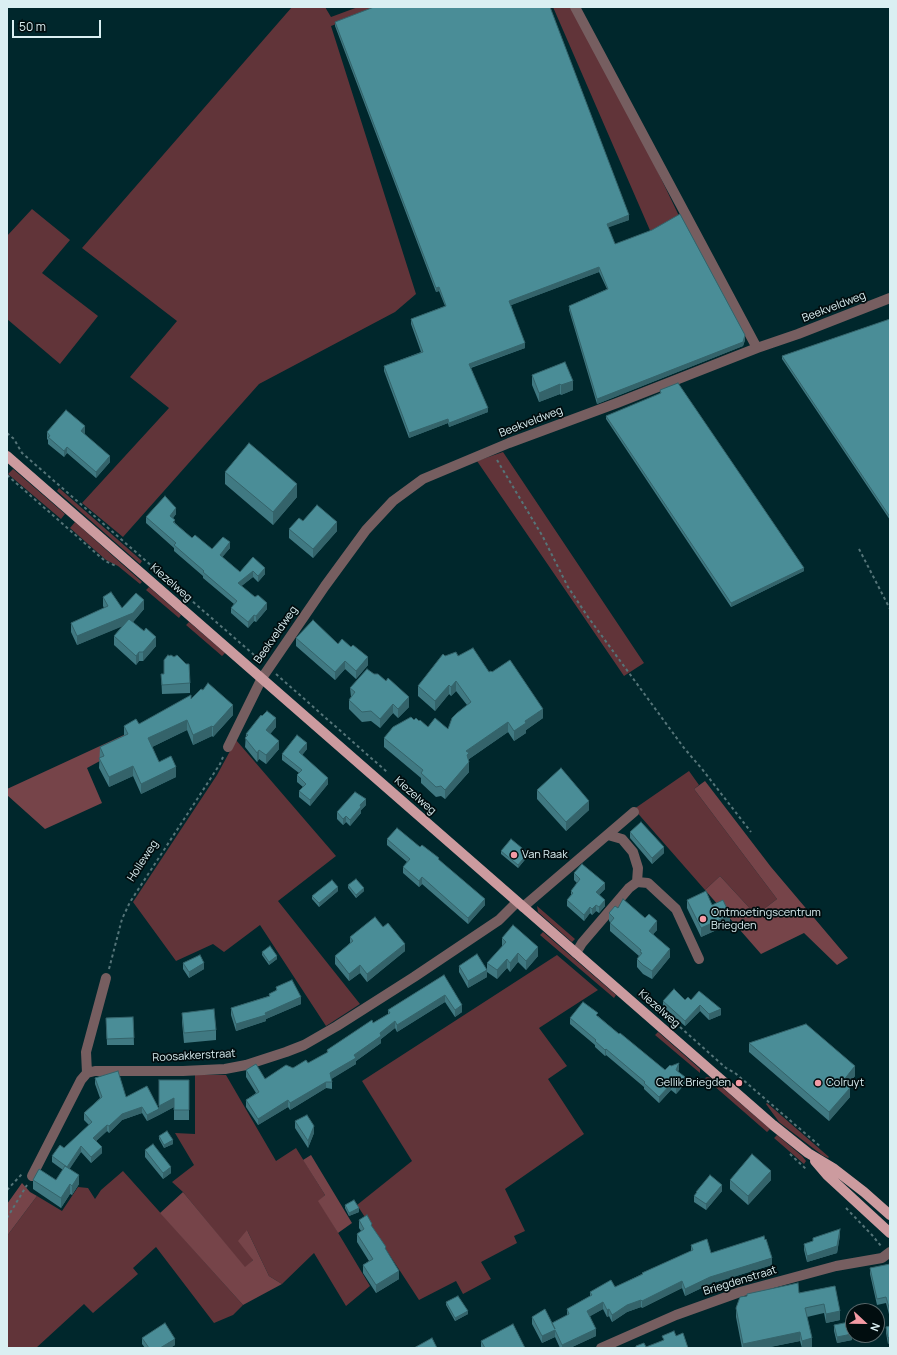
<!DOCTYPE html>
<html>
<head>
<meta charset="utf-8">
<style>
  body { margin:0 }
  #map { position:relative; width:897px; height:1355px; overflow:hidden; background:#00272c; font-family:Manrope,sans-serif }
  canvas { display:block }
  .frame { position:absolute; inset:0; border:8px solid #daeff2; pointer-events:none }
  .north { position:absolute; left:845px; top:1303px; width:40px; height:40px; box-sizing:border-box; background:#010d0f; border:1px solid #58676a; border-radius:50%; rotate:112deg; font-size:11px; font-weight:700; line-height:16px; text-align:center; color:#daeff2 }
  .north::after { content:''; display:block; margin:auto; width:14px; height:18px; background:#f49aa4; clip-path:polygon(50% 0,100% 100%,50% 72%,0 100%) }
  .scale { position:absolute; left:12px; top:20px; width:89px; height:18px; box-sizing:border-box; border:2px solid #daeff2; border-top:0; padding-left:5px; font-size:12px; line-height:14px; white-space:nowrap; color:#daeff2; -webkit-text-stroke:3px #010d0f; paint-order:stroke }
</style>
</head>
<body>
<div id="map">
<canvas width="897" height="1355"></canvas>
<div class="frame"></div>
<div class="north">N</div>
<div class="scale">50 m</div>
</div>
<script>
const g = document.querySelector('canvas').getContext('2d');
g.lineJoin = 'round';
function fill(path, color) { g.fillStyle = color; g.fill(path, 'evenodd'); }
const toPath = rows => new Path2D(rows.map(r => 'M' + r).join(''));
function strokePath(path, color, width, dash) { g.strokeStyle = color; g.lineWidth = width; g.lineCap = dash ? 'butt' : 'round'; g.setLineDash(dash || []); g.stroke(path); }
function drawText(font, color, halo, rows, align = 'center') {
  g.font = font + ' Manrope,sans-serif'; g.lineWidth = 3.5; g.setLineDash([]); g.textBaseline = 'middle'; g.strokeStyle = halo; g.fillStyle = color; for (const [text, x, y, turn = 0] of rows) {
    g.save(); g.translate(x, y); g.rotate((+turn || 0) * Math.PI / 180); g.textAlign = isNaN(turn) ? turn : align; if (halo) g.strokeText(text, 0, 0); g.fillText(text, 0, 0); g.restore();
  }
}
fill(toPath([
  [292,7,325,7,331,17,358,7,382,7,331,26,416,294,395,312,259,384,123,537,82,503,169,408,130,377,177,321,82,248],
  [553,7,571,7,632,118,680,218,652,235],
  [32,209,70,240,42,273,98,316,60,364,7,319,7,236],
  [503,452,644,663,624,676,477,461],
  [13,469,65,514,61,519,8,474],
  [59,488,142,561,140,564,57,491],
  [75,522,142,582,140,584,118,566,106,560,70,528],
  [149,587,181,615,179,618,146,590],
  [189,622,225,653,222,656,186,625],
  [236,740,336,856,278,901,360,1004,326,1026,260,925,224,952,213,944,176,961,133,902,217,775],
  [689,771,699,785,694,789,777,899,756,915,720,876,705,890,634,809],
  [537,906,575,939,572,942,538,912],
  [543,932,616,995,614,998,540,935],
  [557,955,598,990,539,1028,567,1066,548,1079,584,1134,505,1189,525,1231,514,1236,517,1243,481,1262,491,1279,463,1294,456,1281,419,1300,357,1205,412,1161,362,1081],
  [658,1032,700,1069,700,1073,655,1035],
  [195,1075,226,1075,276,1161,296,1148,325,1195,319,1201,370,1286,346,1306,314,1253,282,1284,269,1276,247,1230,253,1260,245,1268,183,1192,172,1182,194,1165,175,1133,195,1134],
  [707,1077,711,1078,770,1129,767,1132,705,1078],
  [767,1103,829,1157,828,1158,822,1155,779,1122,766,1104],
  [777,1135,802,1156,806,1161,804,1164,774,1138],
  [123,1171,243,1305,233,1315,214,1323,156,1247,133,1268,138,1274,93,1313,84,1304,36,1348,7,1348,7,1236,37,1196,62,1211,78,1187,88,1188,95,1199,101,1190]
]), '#613439');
fill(toPath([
  [139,728,144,737,87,768,102,803,45,829,7,795,7,789],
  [705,781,771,867,848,958,837,965,804,933,761,954,705,890,720,876,756,915,777,899,694,789],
  [311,1155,352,1223,338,1233,318,1201,325,1195,303,1160],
  [22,1183,30,1192,37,1196,7,1236,7,1204],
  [183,1192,245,1267,253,1260,238,1241,247,1230,269,1276,282,1284,243,1305,160,1213]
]), '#764449');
strokePath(toPath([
  [7,433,14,439,22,453,261,661],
  [497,460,543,537,568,587,588,617,684,748,702,769,751,832],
  [7,475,105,561,116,566],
  [859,549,890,609],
  [276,674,387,772],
  [109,969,122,919,130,902,220,764,223,757],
  [680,1027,726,1068,735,1073,821,1147],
  [790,1154,807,1170],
  [7,1190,22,1174],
  [846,1208,872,1235,881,1246],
  [7,1218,27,1185]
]), '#557579', 2, [3, 3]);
strokePath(toPath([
  [575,7,757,348],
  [228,747,262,678,325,586,366,530,393,501,423,479,509,443,617,403,757,348,798,334,890,298],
  [608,835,622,839,633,852,638,868,637,882],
  [523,907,634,812],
  [576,953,582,943,629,888,637,882,648,883,676,909,699,959],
  [87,1073,86,1052,106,978],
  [32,1176,81,1080,87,1073,95,1071,183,1071,225,1069,246,1065,286,1052,304,1045,337,1026,414,977,499,920,517,902],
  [601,1348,676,1315,740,1292,836,1266,882,1258,890,1252]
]), '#765e60', 10);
strokePath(toPath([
  [7,456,773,1125,808,1153,833,1168,864,1192,890,1215],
  [815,1161,827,1175,890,1233]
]), '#cc9b9f', 10);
fill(toPath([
  [335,22,629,220,608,227,615,244,745,340,743,346,597,404,569,310,569,306,607,289,599,272,511,305,525,348,471,368,488,412,449,427,448,423,409,438,384,371,384,366,421,352,411,324,411,319,445,306,439,291,436,292,335,26],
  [890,319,890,520,782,359,782,356],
  [565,362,573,390,561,395,560,394,539,402,532,385,532,375],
  [660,390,804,571,731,607,606,419,606,416,660,394],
  [47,432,85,433,84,434,110,462,96,478,67,453,64,457,48,444,48,440,47,439],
  [225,472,297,497,273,525,225,484],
  [176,514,173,518,175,523,192,538,212,549,230,548,222,557,240,572,253,557,265,574,258,582,253,577,241,586,267,609,256,622,254,621,248,628,231,613,231,608,234,604,203,578,203,576,174,551,174,548,146,523,146,517],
  [303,521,337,531,313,558,289,538,289,529],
  [103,597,122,608,144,609,133,622,156,646,143,661,139,661,136,665,114,645,114,636,122,626,77,645,71,632,71,623,104,608,103,606],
  [296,638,338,644,368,665,356,679,345,669,335,680,296,646],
  [445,656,458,656,489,672,543,718,526,730,526,733,514,741,508,732,469,759,469,772,445,799,441,796,436,797,421,783,421,778,384,747,384,738,414,720,419,721,428,727,448,729,467,705,456,691,451,696,449,694,435,711,418,696,418,686],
  [164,660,190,683,190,693,162,694,161,674,164,674],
  [350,688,409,707,398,718,393,713,380,728,371,721,362,722,349,709,349,700,351,697],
  [191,699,233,715,213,737,212,736,193,745,187,730,152,747,159,762,176,777,141,794,133,776,109,787,99,768,100,747,124,736,124,726,139,724],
  [276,727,270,734,279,749,266,764,259,759,257,762,245,747,246,734],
  [307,749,302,755,328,784,310,806,299,797,299,791,303,787,297,782,297,775,299,773,282,760,282,754],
  [537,790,589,810,566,831,537,799],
  [366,805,361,810,361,813,350,826,346,822,343,825,337,819,337,812],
  [630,832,664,853,652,864,630,838],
  [387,839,420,847,439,860,485,905,468,924,422,884,419,887,403,873,403,867,407,862,387,845],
  [501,851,528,856,518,868,501,854],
  [574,873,605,889,599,895,605,906,599,913,596,911,592,915,590,913,584,921,567,906,567,900,571,895,571,891,577,883,574,880],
  [348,885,364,891,356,898,348,888],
  [338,891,319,907,312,899,312,896],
  [687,900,712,905,730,924,701,937,687,908],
  [618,908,657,930,653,934,670,957,652,979,643,974,637,967,637,959,639,956,610,931,610,922,609,921,609,913],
  [383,927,405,951,367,982,360,973,349,981,335,964,335,956,350,943,350,937],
  [502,938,538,956,526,970,518,962,510,972,507,968,497,979,487,972,487,963,502,947],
  [262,952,277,959,269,965,262,955],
  [183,963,204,969,189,978,183,969],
  [459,966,487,977,468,988,459,972],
  [444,975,462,1012,455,1017,445,1002,397,1032,395,1028,381,1039,381,1043,356,1061,356,1064,331,1079,332,1082,332,1089,326,1088,290,1110,288,1107,258,1125,246,1107,246,1100,256,1093,246,1077,246,1070,265,1079,293,1068,308,1063,327,1053,327,1050,388,1014,388,1010],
  [276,987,301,1004,266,1019,266,1021,236,1031,231,1015,231,1008,269,996,269,994,276,991],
  [685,1000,691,1000,721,1015,709,1020,700,1011,685,1026,663,1007,663,1001],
  [182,1013,216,1030,216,1040,184,1043,182,1022],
  [598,1016,619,1034,665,1070,671,1066,679,1069,678,1072,685,1084,676,1094,671,1090,659,1103,644,1089,644,1087,606,1055,605,1056,595,1047,595,1045,570,1024,570,1018],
  [133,1017,134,1045,107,1045,106,1018],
  [749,1043,855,1076,847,1085,850,1097,829,1121,749,1052],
  [95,1078,126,1097,159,1115,147,1121,142,1113,122,1120,109,1133,107,1131,96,1141,102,1153,91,1163,81,1152,69,1169,79,1184,72,1195,70,1194,61,1208,33,1189,33,1180,56,1180,63,1170,52,1162,52,1156,64,1148,89,1125,84,1120,84,1113,100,1098,95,1084],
  [159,1080,189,1080,189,1120,174,1120,174,1107,159,1115],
  [295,1121,314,1133,308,1148,295,1128],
  [159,1136,173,1144,164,1148,159,1139],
  [145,1150,171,1173,163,1179,145,1157],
  [730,1180,771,1180,748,1205,730,1189],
  [722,1191,706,1210,694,1202,694,1196,696,1194,696,1192],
  [345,1205,359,1212,349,1216,345,1208],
  [359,1220,372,1227,386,1250,399,1279,376,1293,363,1273,363,1265,369,1261,357,1242,357,1234,361,1231,359,1228],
  [840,1235,837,1253,807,1262,804,1250,804,1244,813,1241,813,1238],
  [691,1245,711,1253,772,1265,710,1284,685,1296,682,1288,642,1308,641,1307,627,1312,612,1322,609,1316,607,1317,603,1309,590,1316,596,1336,570,1348,560,1348,555,1337,542,1343,532,1324,532,1317,552,1324,567,1316,567,1309,590,1296,590,1292,615,1287,642,1274,642,1273,691,1251],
  [890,1264,890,1318,886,1303,877,1305,870,1274,870,1268],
  [835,1286,840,1320,826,1323,824,1313,807,1317,812,1347,808,1348,802,1348,800,1341,765,1348,742,1348,736,1317,736,1308,747,1296,799,1293],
  [446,1302,468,1314,455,1321,446,1305],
  [834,1325,852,1340,837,1343,834,1331],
  [890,1326,888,1344,886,1333,886,1327],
  [142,1338,175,1345,170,1348,145,1348,142,1344],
  [481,1341,525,1348,482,1348,481,1347]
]), '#407982');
fill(toPath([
  [629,215,629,220,607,228,607,224],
  [599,267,599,272,509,306,509,301],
  [439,287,439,291,436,292,436,288],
  [745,335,745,340,743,346,597,404,597,399],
  [525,343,525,348,469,368,469,364],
  [573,381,573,390,561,395,561,385],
  [560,384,560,394,539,402,539,393],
  [488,408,488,412,449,427,449,423],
  [448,419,448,423,409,438,409,433],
  [85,426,85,433,81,438,81,431],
  [67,447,67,453,64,457,64,451],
  [110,456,110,462,96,478,96,472],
  [297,484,297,497,273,525,273,512],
  [176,508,176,514,170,522,170,516],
  [337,522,337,531,313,558,313,549],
  [230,542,230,548,220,560,220,555],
  [265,568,265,574,258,582,258,576],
  [804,568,804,571,731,607,731,603],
  [253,571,253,577,238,589,238,583],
  [144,600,144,609,133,622,77,645,77,636],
  [267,603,267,609,256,622,256,616],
  [254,615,254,621,248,628,248,622],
  [156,637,156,646,143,661,143,652],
  [139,652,139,661,136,665,136,656],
  [368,657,368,665,356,679,356,671],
  [345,661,345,669,335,680,335,672],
  [456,681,456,691,451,696,451,687],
  [449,685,449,694,435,711,435,701],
  [409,697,409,707,398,718,398,709],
  [393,704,393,713,380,728,380,719],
  [233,705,233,715,213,737,213,727],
  [543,709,543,718,526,730,526,733,514,741,514,731,525,721],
  [276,718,276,727,266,739,266,730],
  [187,720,187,730,148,749,148,738],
  [508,722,508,732,469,759,469,772,445,799,445,790,466,751],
  [212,726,212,736,193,745,193,735],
  [279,741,279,749,266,764,266,755],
  [307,743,307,749,299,759,299,752],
  [259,750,259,759,257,762,257,753],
  [133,766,133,776,109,787,109,777],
  [176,767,176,777,141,794,141,784],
  [328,778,328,784,310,806,310,800],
  [366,799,366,805,361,810,361,813,350,826,350,820,360,805],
  [589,801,589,810,566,831,566,822],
  [346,816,346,822,343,825,343,819],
  [664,847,664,853,652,864,652,858],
  [528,853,528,856,518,868,518,865],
  [422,877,422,884,419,887,419,881],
  [605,883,605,889,596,898,596,892],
  [338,887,338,891,319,907,319,903],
  [364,888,364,891,356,898,356,895],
  [485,899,485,905,468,924,468,918],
  [605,900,605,906,599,913,599,907],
  [596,905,596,911,592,915,592,909],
  [590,907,590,913,584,921,584,915],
  [730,915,730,924,701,937,701,928],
  [657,921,657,930,649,939,649,931],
  [405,944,405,951,367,982,367,974],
  [538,947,538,956,526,970,526,961],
  [670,949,670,957,652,979,652,971],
  [518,953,518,962,510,972,510,963],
  [277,956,277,959,269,965,269,962],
  [507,959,507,968,497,979,497,970],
  [204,963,204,969,189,978,189,972],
  [360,965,360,973,349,981,349,974],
  [487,970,487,977,468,988,468,981],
  [445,995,445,1002,397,1032,397,1025],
  [301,997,301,1004,266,1019,266,1021,236,1031,236,1024,265,1013],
  [462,1005,462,1012,455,1017,455,1010],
  [700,1005,700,1011,685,1026,685,1021],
  [721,1009,721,1015,709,1020,709,1014],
  [395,1021,395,1028,381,1039,381,1043,356,1061,356,1064,330,1080,330,1073,354,1055,380,1033],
  [606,1049,606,1055,605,1056,605,1050],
  [679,1063,679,1069,676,1076,676,1070],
  [855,1066,855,1076,843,1090,843,1081],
  [685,1077,685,1084,676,1094,676,1088],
  [326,1082,326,1088,290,1110,290,1103],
  [671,1084,671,1090,659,1103,659,1097],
  [850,1088,850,1097,829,1121,829,1112],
  [174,1098,174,1107,159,1115,159,1106],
  [288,1100,288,1107,258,1125,258,1119],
  [142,1107,142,1113,122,1120,109,1133,109,1126,122,1114],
  [159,1109,159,1115,147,1121,147,1115],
  [107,1125,107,1131,93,1144,93,1138],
  [314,1126,314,1133,308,1148,308,1141],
  [173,1140,173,1144,164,1148,164,1145],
  [81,1146,81,1152,67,1173,67,1167],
  [102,1147,102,1153,91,1163,91,1157],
  [171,1167,171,1173,163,1179,163,1173],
  [771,1171,771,1180,748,1205,748,1196],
  [79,1175,79,1184,72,1195,72,1186],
  [70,1184,70,1194,61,1208,61,1198],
  [722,1185,722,1191,706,1210,706,1204],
  [359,1208,359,1212,349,1216,349,1213],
  [840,1229,840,1235,837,1253,807,1262,807,1256],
  [772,1258,772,1265,710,1284,685,1296,685,1289,710,1277],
  [399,1271,399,1279,376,1293,376,1285],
  [682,1281,682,1288,642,1308,642,1301],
  [641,1300,641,1307,627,1312,612,1322,612,1315,627,1305],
  [603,1302,603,1309,587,1318,587,1311],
  [609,1309,609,1316,607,1317,607,1310],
  [468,1311,468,1314,455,1321,455,1318],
  [840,1311,840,1320,826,1323,826,1314],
  [596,1329,596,1336,570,1348,562,1348,562,1345],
  [555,1330,555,1337,542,1343,542,1336],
  [800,1332,800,1341,765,1348,743,1348,743,1344],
  [852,1334,852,1340,837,1343,837,1337],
  [890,1337,890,1343,888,1344,888,1338],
  [812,1338,812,1347,808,1348,802,1348,802,1341],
  [175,1339,175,1345,170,1348,160,1348]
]), '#34636a');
const building = toPath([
  [374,7,550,7,629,215,607,224,615,244,652,230,680,214,745,335,743,342,597,399,569,306,608,289,599,267,509,301,525,343,469,364,488,408,449,423,448,419,409,433,384,366,423,352,411,319,446,306,439,287,436,288,335,22,374,7],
  [890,319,890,517,782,356,890,319],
  [565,362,573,381,561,385,560,384,539,393,532,375,565,362],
  [678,383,804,568,731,603,606,416,661,393,660,390,678,383],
  [66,410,85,426,81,431,110,456,96,472,67,447,64,451,48,437,50,436,47,432,66,410],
  [249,443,297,484,273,512,225,472,249,443],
  [165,496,176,508,170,516,175,520,173,522,192,538,195,535,212,549,223,537,230,542,220,555,240,572,253,557,265,568,258,576,253,571,238,583,255,597,258,595,267,603,256,616,254,615,248,622,231,608,237,601,203,572,204,571,174,545,176,543,146,517,165,496],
  [317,505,337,522,313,549,289,529,299,518,303,521,317,505],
  [111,592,122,608,136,593,144,600,133,613,77,636,71,623,108,606,103,597,111,592],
  [129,619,144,631,146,628,156,637,143,652,139,652,136,656,114,636,129,619],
  [313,620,338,644,342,639,351,647,353,645,368,657,356,671,345,661,335,672,296,638,313,620],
  [473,648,489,672,491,671,492,672,510,660,543,709,525,721,526,723,514,731,508,722,466,751,469,753,467,755,469,762,445,790,441,786,436,787,421,773,423,770,384,738,393,727,411,717,414,720,416,718,419,721,420,720,428,727,435,718,448,729,452,718,457,713,471,702,456,681,451,687,449,685,435,701,418,686,443,654,445,656,456,652,458,656,473,648],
  [168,655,169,656,171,655,174,657,177,655,186,664,189,664,190,683,162,685,161,674,164,674,164,660,168,655],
  [367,669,374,674,378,674,386,681,388,678,409,697,398,709,393,704,380,719,371,711,362,712,349,700,355,692,350,688,367,669],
  [208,683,233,705,213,727,212,726,193,735,187,720,148,738,159,762,171,756,176,767,141,784,133,766,109,777,99,758,104,756,100,747,128,734,124,726,136,719,139,724,191,695,191,699,201,689,203,690,208,683],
  [267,711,276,718,266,730,279,741,266,755,259,750,257,753,245,738,248,735,246,734,261,715,262,716,267,711],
  [297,735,307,743,299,752,328,778,310,800,299,791,306,784,297,775,302,770,282,754,297,735],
  [561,768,589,801,566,822,537,790,561,768],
  [355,792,366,799,360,805,361,807,350,820,346,816,343,819,337,812,355,792],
  [641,822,664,847,652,858,630,832,641,822],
  [397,828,420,847,422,845,439,858,438,859,485,899,468,918,422,877,419,881,403,867,410,859,387,839,397,828],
  [511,839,528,853,518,865,501,851,511,839],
  [582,864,605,883,596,892,605,900,599,907,596,905,592,909,590,907,584,915,567,900,573,893,571,891,580,879,574,873,582,864],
  [356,879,364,888,356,895,348,885,356,879],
  [332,880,338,887,319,903,312,896,332,880],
  [706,891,712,905,723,900,730,915,701,928,687,900,706,891],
  [623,899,645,918,649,914,657,921,649,931,670,949,652,971,643,965,637,959,642,953,640,952,641,950,610,923,614,918,609,913,615,906,618,908,623,899],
  [375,917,383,927,388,923,405,944,367,974,360,965,349,974,335,956,353,941,350,937,375,917],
  [513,925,538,947,526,961,518,953,510,963,507,959,497,970,487,963,506,942,502,938,513,925],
  [270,946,277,956,269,962,262,952,270,946],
  [477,954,487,970,468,981,459,966,477,954],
  [200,955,204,963,189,972,183,963,200,955],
  [444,975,462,1005,455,1010,445,995,397,1025,395,1021,380,1033,381,1036,354,1055,356,1058,330,1073,332,1082,326,1082,290,1103,288,1100,258,1119,246,1100,259,1092,246,1070,256,1064,265,1079,286,1065,293,1068,306,1060,308,1063,328,1052,327,1050,372,1020,373,1023,390,1013,388,1010,444,975],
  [292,980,301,997,265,1013,266,1015,236,1024,231,1008,270,996,269,994,277,990,276,987,292,980],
  [674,989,685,1000,688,997,691,1000,699,991,721,1009,709,1014,700,1005,685,1021,663,1001,674,989],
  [583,1002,598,1013,596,1015,619,1034,620,1033,665,1070,670,1065,671,1066,679,1063,676,1070,685,1077,676,1088,671,1084,659,1097,644,1083,645,1082,606,1049,605,1050,595,1041,596,1040,570,1018,583,1002],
  [214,1009,216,1030,184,1033,182,1013,214,1009],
  [133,1017,134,1038,107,1039,106,1018,133,1017],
  [806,1024,855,1066,843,1081,850,1088,829,1112,749,1043,806,1024],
  [118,1071,126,1097,147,1086,159,1109,147,1115,142,1107,122,1114,109,1126,107,1125,93,1138,102,1147,91,1157,81,1146,67,1167,52,1156,60,1145,64,1148,92,1122,84,1113,102,1097,95,1078,118,1071],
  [159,1080,189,1080,189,1110,174,1110,174,1098,159,1106,159,1080],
  [307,1115,314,1126,308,1141,295,1121,307,1115],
  [167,1131,173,1140,164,1145,159,1136,167,1131],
  [153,1144,171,1167,163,1173,145,1150,153,1144],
  [752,1154,771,1171,748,1196,730,1180,752,1154],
  [65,1166,79,1175,72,1186,70,1184,61,1198,33,1180,39,1169,56,1180,65,1166],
  [710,1175,722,1185,706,1204,694,1196,697,1192,696,1192,710,1175],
  [354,1200,359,1208,349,1213,345,1205,354,1200],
  [367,1215,372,1224,371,1225,386,1247,385,1248,399,1271,376,1285,363,1265,373,1259,357,1234,364,1229,359,1220,367,1215],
  [840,1229,837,1246,807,1256,804,1244,813,1241,813,1238,840,1229],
  [764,1236,765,1240,766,1239,772,1258,710,1277,685,1289,682,1281,642,1301,641,1300,627,1305,612,1315,609,1309,607,1310,603,1302,587,1311,596,1329,562,1345,555,1330,542,1336,532,1317,545,1309,555,1329,552,1323,569,1314,567,1309,592,1295,590,1292,611,1280,615,1287,643,1274,642,1273,693,1250,691,1245,707,1239,711,1253,764,1236],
  [890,1264,890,1311,886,1297,877,1299,870,1268,890,1264],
  [798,1283,799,1293,835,1286,840,1311,826,1314,824,1304,805,1308,812,1338,802,1341,800,1332,743,1344,736,1308,740,1297,747,1296,747,1294,798,1283],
  [458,1296,468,1311,455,1318,446,1302,458,1296],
  [849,1322,852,1334,837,1337,834,1325,849,1322],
  [165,1323,175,1339,160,1348,149,1348,142,1338,165,1323],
  [513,1324,525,1348,485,1348,481,1341,513,1324],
  [890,1326,890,1337,888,1338,886,1327,890,1326],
  [674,1331,676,1336,683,1333,688,1348,636,1348,636,1346,644,1343,646,1347,664,1340,662,1336,674,1331],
  [432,1338,437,1348,414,1348,432,1338]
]);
fill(building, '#4a8d97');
strokePath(building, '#34636a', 1);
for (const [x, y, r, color] of [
  [514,855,4,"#f49aa4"],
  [703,919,4,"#f49aa4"],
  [739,1083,4,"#f49aa4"],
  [818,1083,4,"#f49aa4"]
]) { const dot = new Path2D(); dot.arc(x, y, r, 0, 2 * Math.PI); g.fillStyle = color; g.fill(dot); strokePath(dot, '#010d0f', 1.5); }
drawText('11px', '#daeff2', '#010d0f', [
  ["Beekveldweg",834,307,-21],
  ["Beekveldweg",531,422,-21],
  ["Kiezelweg",171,583,41],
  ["Beekveldweg",276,635,-55],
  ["Kiezelweg",415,796,41],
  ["Holleweg",143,861,-57],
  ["Kiezelweg",659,1009,41],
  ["Roosakkerstraat",194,1056,-3],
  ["Briegdenstraat",740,1281,-17]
]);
drawText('11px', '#daeff2', '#010d0f', [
  ["Van Raak",522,855],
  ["Ontmoetingscentrum",711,913],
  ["Briegden",711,926],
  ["Gellik Briegden",731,1083,"right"],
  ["Colruyt",826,1083]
], 'left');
</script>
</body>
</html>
